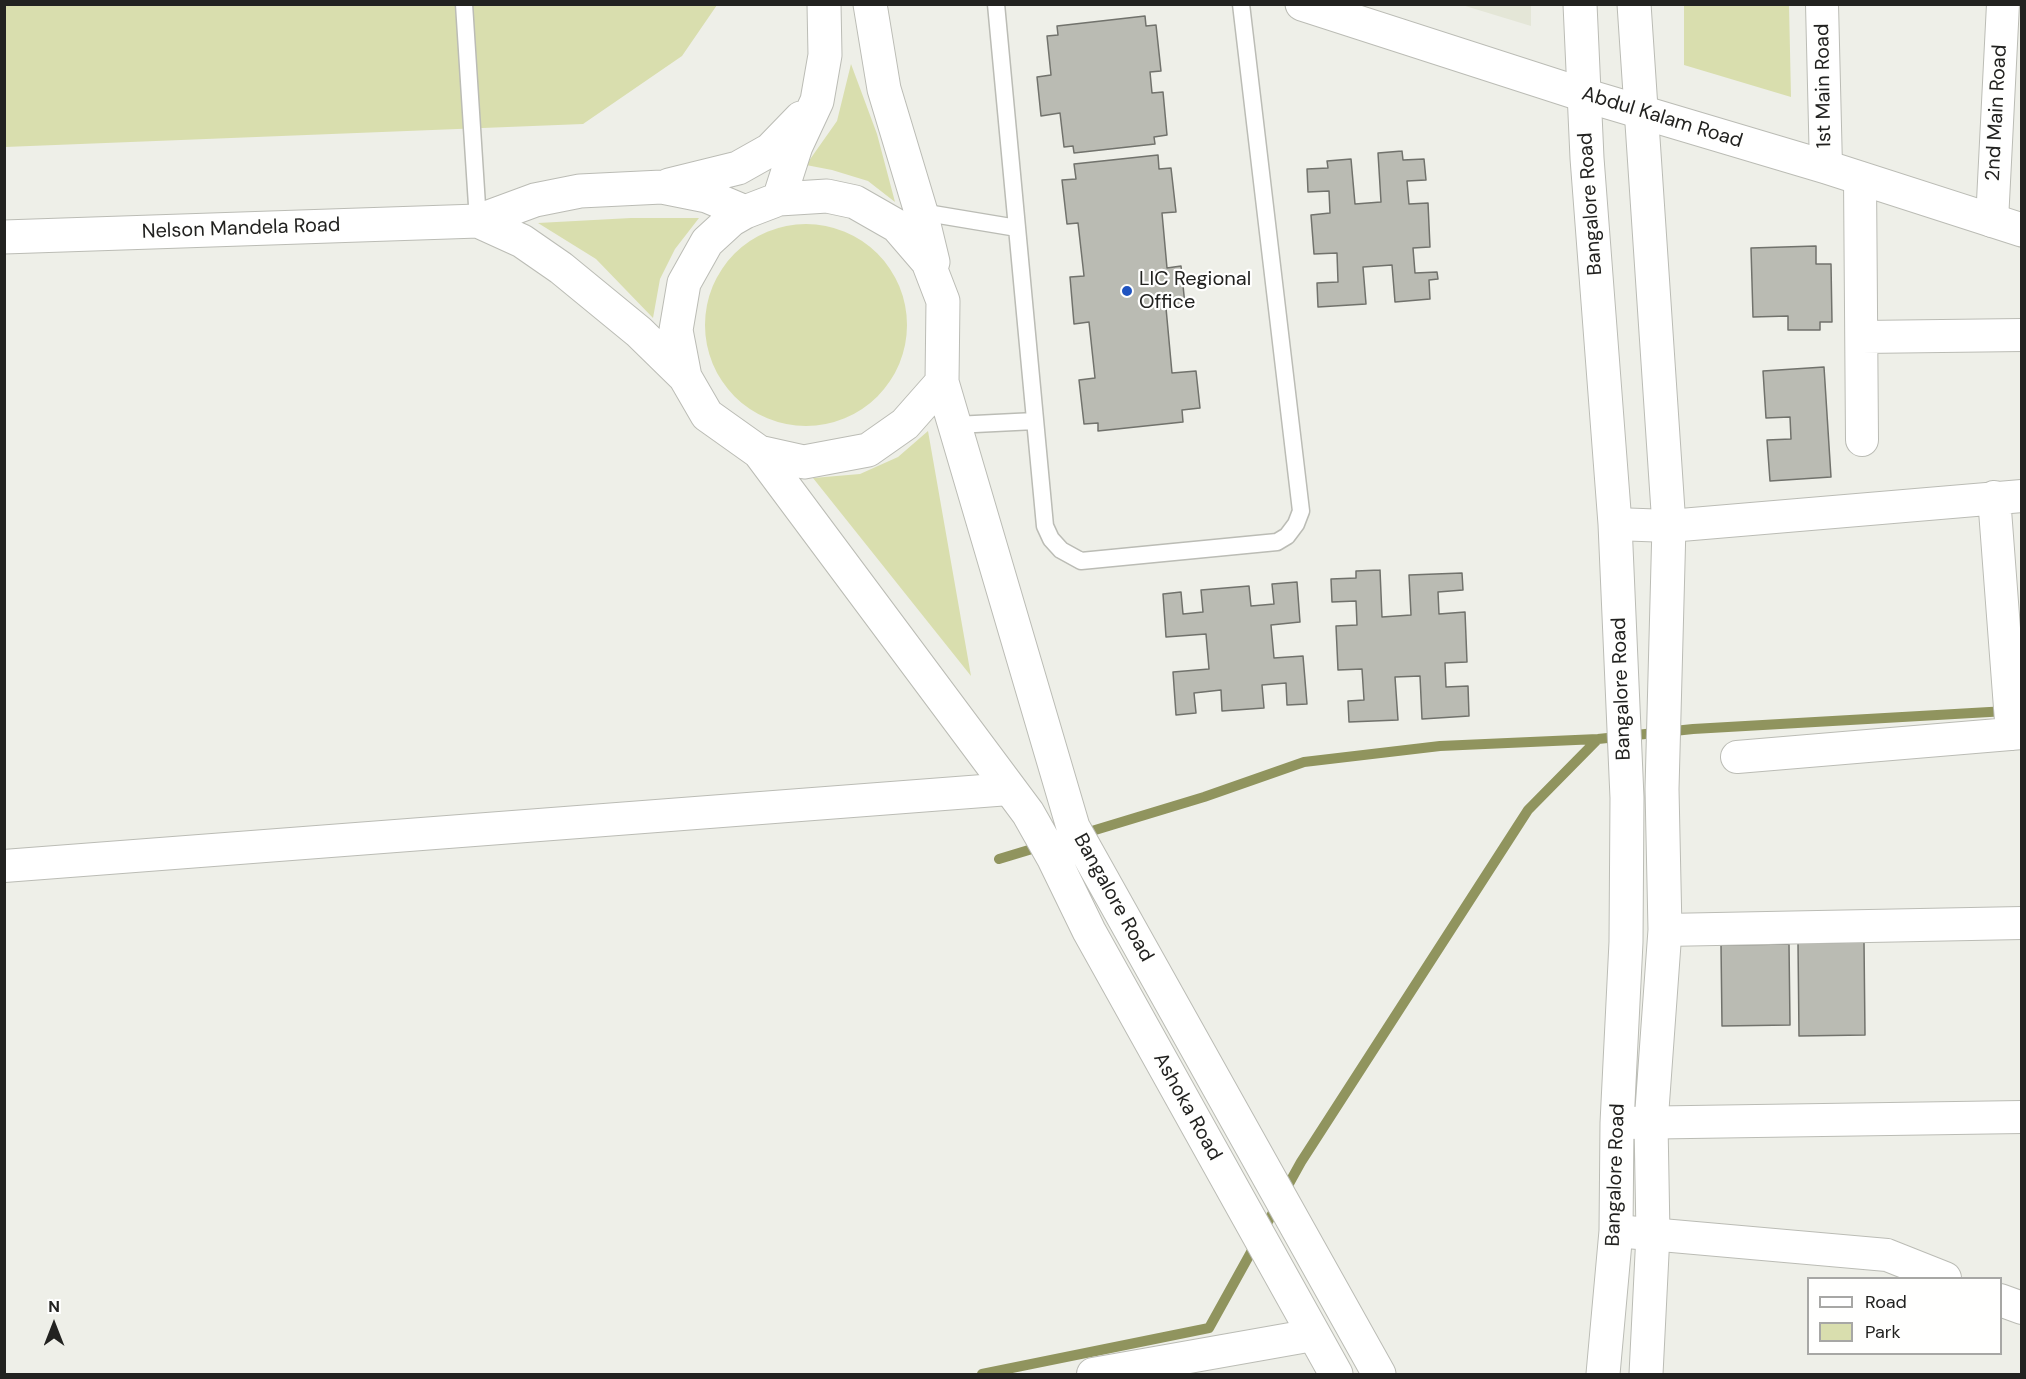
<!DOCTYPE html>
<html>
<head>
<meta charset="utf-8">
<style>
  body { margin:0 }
  #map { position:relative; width:2026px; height:1379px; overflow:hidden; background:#eeefe8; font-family:"DM Sans",sans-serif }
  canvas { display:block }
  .frame { position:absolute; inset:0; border:6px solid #222220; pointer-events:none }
  .legend { position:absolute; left:1807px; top:1277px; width:195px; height:78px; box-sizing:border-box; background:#fffffe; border:2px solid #a7a7a5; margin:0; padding:8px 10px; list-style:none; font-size:18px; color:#222220 }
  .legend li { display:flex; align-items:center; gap:12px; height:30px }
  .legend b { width:30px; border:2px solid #a7a7a5 }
  .north { position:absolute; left:24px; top:1295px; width:60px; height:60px; -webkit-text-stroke:4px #fffffe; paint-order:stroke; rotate:0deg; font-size:16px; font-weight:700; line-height:24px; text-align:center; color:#222220 }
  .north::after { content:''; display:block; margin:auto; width:21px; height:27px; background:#222220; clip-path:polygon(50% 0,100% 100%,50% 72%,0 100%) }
</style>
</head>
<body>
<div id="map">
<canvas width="2026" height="1379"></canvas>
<div class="frame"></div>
<ul class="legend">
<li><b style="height:8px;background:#fff"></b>Road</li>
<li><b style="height:16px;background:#d9deae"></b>Park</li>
</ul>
<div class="north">N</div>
</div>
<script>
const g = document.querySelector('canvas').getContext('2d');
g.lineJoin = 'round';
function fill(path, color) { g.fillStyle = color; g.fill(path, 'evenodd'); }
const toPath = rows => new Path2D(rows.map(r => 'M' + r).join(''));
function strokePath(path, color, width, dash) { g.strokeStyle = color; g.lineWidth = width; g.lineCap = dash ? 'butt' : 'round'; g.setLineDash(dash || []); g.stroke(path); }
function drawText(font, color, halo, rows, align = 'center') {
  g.font = font + ' "DM Sans",sans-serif'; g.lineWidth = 4.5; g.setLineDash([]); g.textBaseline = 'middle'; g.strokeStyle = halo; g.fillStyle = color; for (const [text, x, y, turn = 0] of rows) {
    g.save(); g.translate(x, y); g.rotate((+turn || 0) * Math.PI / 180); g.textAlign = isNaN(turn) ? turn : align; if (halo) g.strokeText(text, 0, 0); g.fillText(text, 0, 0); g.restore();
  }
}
fill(toPath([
  [1462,5,1531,5,1531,26]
]), '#e4e6d7');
fill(toPath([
  [4,5,717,5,682,56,583,124,5,147],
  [1684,5,1789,5,1791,97,1684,65],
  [851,64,877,134,895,202,868,181,832,170,806,165,837,121],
  [631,218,699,218,675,249,660,279,653,318,596,259,538,223],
  '705 325a101 101 0 1 1 202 0a101 101 0 1 1-202 0Z',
  [928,431,971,676,813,478,860,474,898,457]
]), '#d9deae');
strokePath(toPath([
  [1082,834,1204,797,1304,762,1440,746,1598,739,1693,729,2007,711],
  [999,859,1042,846],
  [982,1374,1209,1328,1301,1162,1528,810,1598,739]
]), '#90945e', 10);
const building = toPath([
  [1145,16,1146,26,1156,25,1161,71,1150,72,1152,93,1163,92,1167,135,1154,137,1155,144,1074,153,1073,146,1064,147,1060,113,1041,116,1037,77,1051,75,1047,36,1058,35,1057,26,1145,16],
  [1402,151,1403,160,1424,159,1426,180,1407,181,1409,204,1428,203,1430,247,1413,248,1415,273,1437,272,1438,279,1429,280,1430,299,1395,302,1392,265,1363,267,1366,304,1318,307,1317,283,1338,282,1337,253,1314,254,1311,215,1330,213,1329,191,1308,192,1307,169,1328,168,1327,161,1351,159,1355,204,1381,202,1378,153,1402,151],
  [1158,155,1159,169,1171,168,1176,212,1162,213,1167,268,1181,266,1185,305,1166,308,1172,373,1196,371,1200,408,1182,410,1183,422,1098,431,1098,423,1084,424,1079,380,1095,378,1089,322,1074,324,1070,277,1084,276,1078,223,1067,224,1062,180,1076,179,1074,164,1158,155],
  [1816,246,1816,264,1831,264,1832,322,1820,322,1820,330,1788,330,1788,316,1753,317,1751,248,1816,246],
  [1824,367,1831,477,1770,481,1767,440,1791,439,1790,417,1766,418,1763,371,1824,367],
  [1380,570,1382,617,1411,615,1409,575,1462,573,1463,590,1438,592,1439,614,1465,612,1467,662,1445,663,1446,687,1468,686,1469,716,1422,719,1420,676,1395,677,1398,720,1349,722,1348,701,1364,700,1362,669,1338,670,1336,626,1357,625,1356,601,1332,602,1331,579,1356,578,1356,571,1380,570],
  [1297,582,1300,622,1271,625,1274,658,1303,656,1307,704,1287,705,1286,683,1262,685,1264,708,1222,711,1221,690,1194,693,1196,713,1176,715,1173,672,1209,669,1206,634,1166,637,1163,594,1181,592,1183,614,1203,612,1201,590,1249,586,1251,606,1274,604,1272,584,1297,582],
  [1864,942,1865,1035,1799,1036,1798,943,1864,942],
  [1789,944,1790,1025,1722,1026,1721,945,1789,944]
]);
fill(building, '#babbb3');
strokePath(building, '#71726c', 1.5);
const service = toPath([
  [464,4,478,221],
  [996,4,1045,526,1051,539,1061,550,1081,561,1277,542,1287,536,1296,524,1301,511,1241,4],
  [921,212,1017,228],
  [955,425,1035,421]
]);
const minor = toPath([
  [1822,4,1826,167],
  [1860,178,1862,440],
  [1992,221,2003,4],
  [1862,337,2022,335],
  [1994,497,2012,734],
  [1615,524,1669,526,2022,496],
  [1737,757,2022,733],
  [4,866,1009,789],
  [1665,930,2022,923],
  [1624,1123,2022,1117],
  [1616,1231,1887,1255,1945,1278],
  [2000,1300,2022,1308],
  [1093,1374,1313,1335]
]);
const tertiary = toPath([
  [1302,4,1584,95,1826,167,2022,230]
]);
const primary = toPath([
  [870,4,884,89,921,212,933,262],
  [1580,4,1587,158,1615,524,1627,798,1626,942,1617,1123,1616,1231,1603,1374],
  [1634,4,1669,526,1662,789,1665,930,1651,1123,1653,1234,1646,1374],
  [669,185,738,168,770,150,801,118],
  [779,199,796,146,817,101,825,55,824,4],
  [478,221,522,241,561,268,639,332,685,377],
  [4,237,478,221,535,200,580,191,662,187,707,196,745,212],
  [942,382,1073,827,1379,1374],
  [759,452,804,462,868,450,905,424,942,382,943,301,928,262,897,226,855,202,827,196,779,199,745,212,731,220,707,242,684,283,676,330,685,377,707,415,759,452,1028,813,1054,859,1089,931,1336,1374]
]);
strokePath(service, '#bbbcb5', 19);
strokePath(minor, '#bbbcb5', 34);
strokePath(tertiary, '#bbbcb5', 35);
strokePath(primary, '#bbbcb5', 35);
strokePath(service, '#fff', 16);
strokePath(minor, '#fff', 32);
strokePath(tertiary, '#fff', 33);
strokePath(primary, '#fff', 33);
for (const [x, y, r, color] of [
  [1127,291,6,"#1f53c0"]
]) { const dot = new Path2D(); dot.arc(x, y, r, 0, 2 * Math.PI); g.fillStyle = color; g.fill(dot); strokePath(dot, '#fffffe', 2); }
drawText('20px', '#222220', '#fffffe', [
  ["1st Main Road",1824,86,-91],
  ["2nd Main Road",1997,113,-87],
  ["Abdul Kalam Road",1662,118,17],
  ["Bangalore Road",1591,204,-94],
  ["Nelson Mandela Road",241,229,-2],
  ["Bangalore Road",1622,689,-92],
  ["Bangalore Road",1113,898,61],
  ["Ashoka Road",1187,1107,61],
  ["Bangalore Road",1616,1175,-88]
]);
drawText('20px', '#222220', '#fffffe', [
  ["LIC Regional",1139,280],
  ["Office",1139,303]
], 'left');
</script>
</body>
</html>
